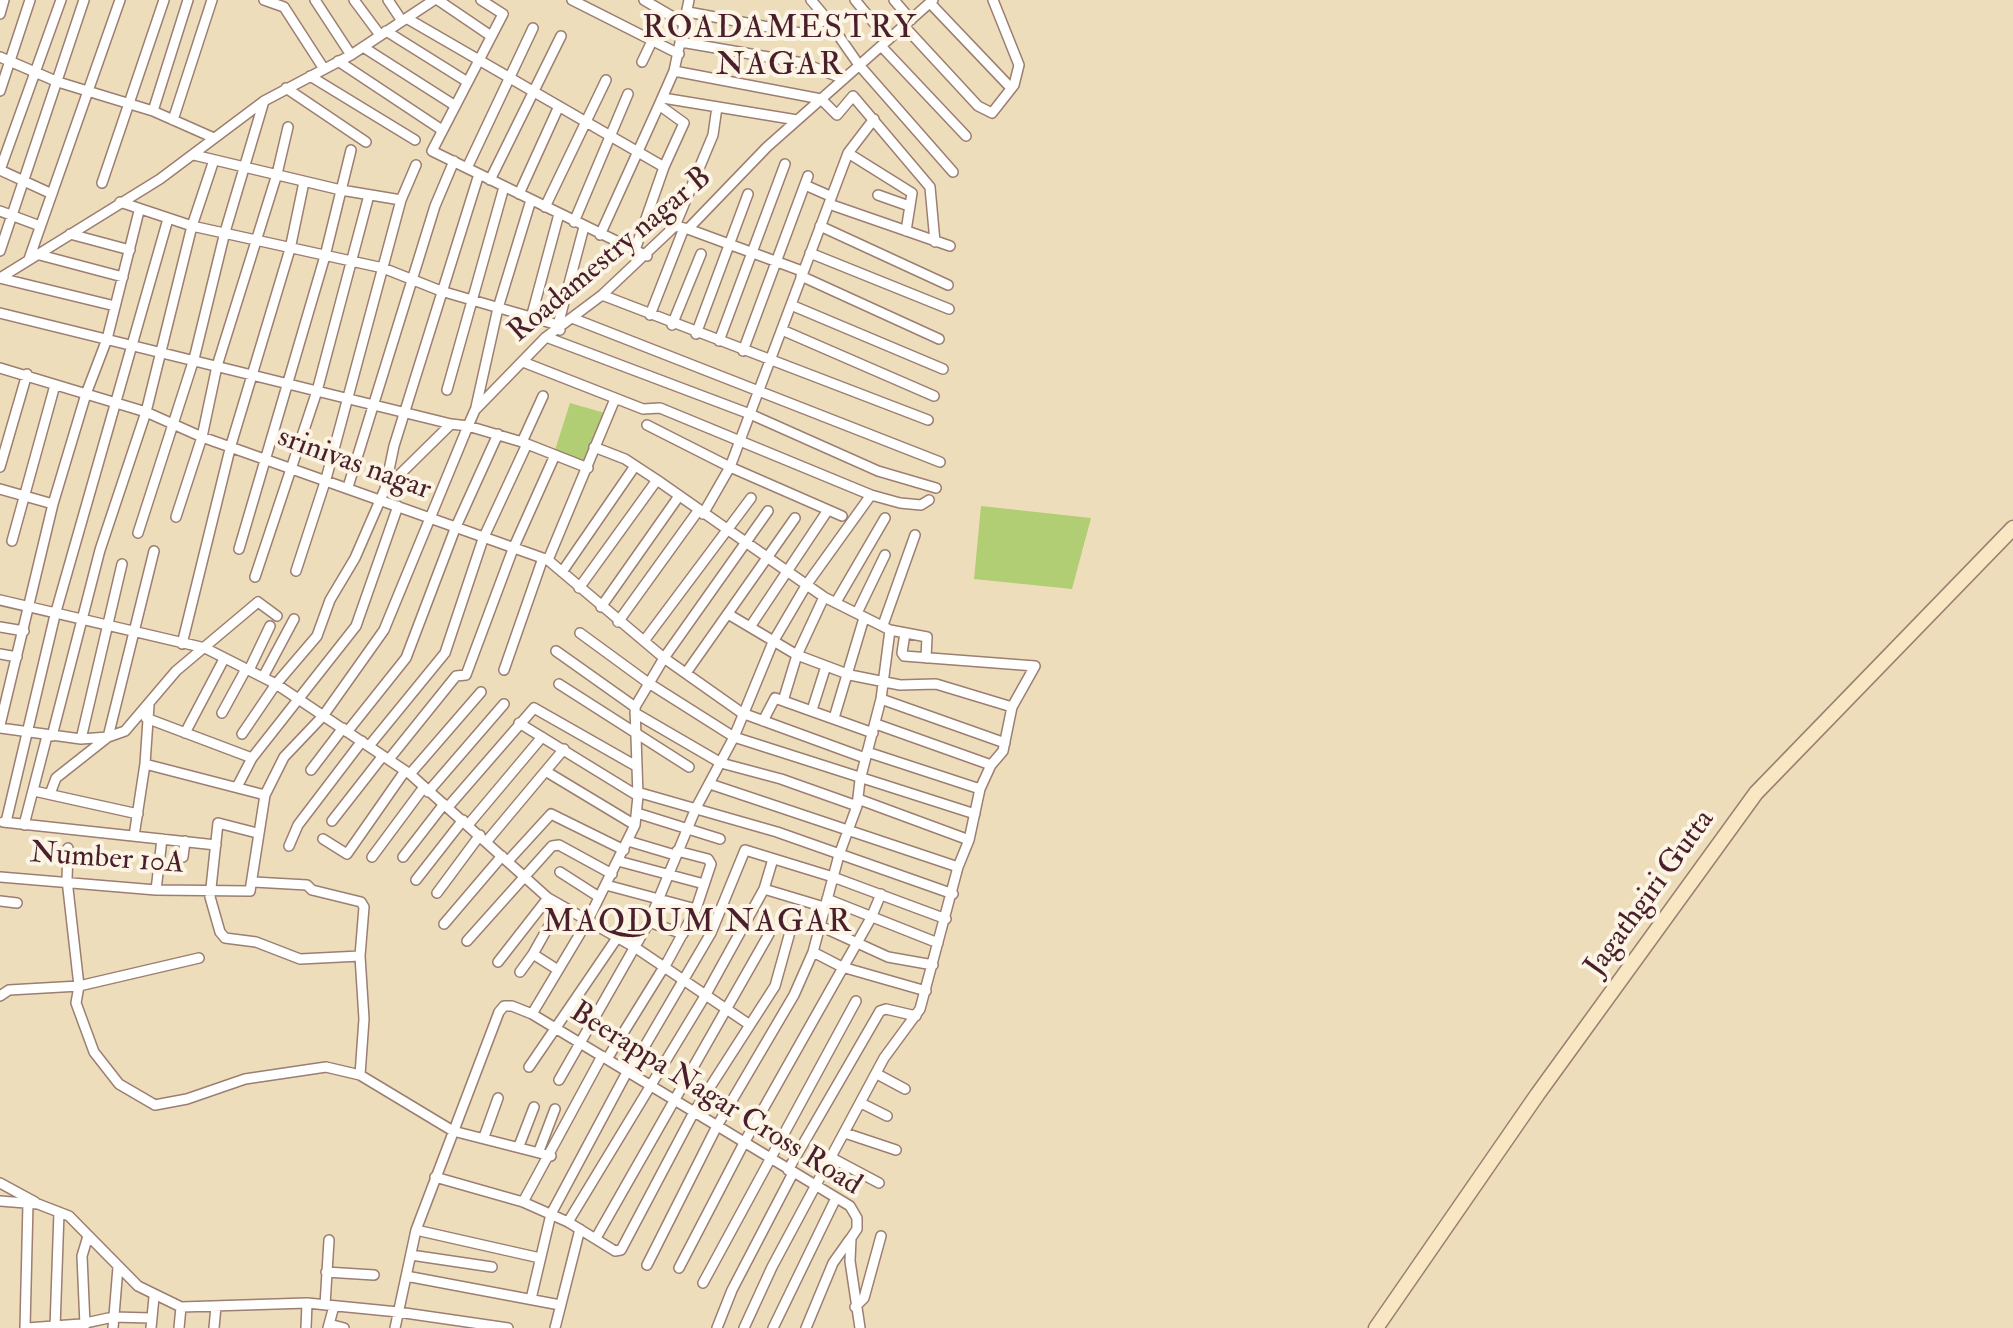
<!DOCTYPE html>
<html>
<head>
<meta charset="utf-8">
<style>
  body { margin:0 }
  canvas { display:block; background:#eeddba }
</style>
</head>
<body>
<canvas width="2013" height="1328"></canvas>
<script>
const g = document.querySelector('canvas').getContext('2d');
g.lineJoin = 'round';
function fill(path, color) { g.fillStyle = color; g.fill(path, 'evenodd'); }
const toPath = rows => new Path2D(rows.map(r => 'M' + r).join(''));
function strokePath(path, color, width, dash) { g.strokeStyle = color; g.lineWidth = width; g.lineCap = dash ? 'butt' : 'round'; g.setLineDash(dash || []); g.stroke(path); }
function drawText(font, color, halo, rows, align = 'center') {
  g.font = font + ' "IM FELL Double Pica",serif'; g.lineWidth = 8; g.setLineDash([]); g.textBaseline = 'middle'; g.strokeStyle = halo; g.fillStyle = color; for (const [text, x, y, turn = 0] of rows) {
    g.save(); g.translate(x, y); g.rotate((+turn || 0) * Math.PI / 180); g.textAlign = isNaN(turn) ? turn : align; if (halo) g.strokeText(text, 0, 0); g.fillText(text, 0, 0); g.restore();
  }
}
fill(toPath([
  [570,403,605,413,586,464,555,450],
  [981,506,1091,518,1072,589,974,579]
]), '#b2ce74');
const street = toPath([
  [264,0,284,7,324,69],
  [315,0,351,55],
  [354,0,380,35],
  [388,0,402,21],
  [438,0,491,36],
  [481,0,503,14,432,151,647,256],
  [572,0,679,54],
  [644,0,685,24],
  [855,0,888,40],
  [894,0,911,20],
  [930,3,1010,87],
  [688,12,800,33,827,19,811,0],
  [0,14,4,0],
  [408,19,664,167],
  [827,19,859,65,953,172],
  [904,26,978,106,992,113,1014,85,1019,65,993,0],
  [386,31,466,81],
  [681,42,803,63,844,79],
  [881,46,966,136],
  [363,47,454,105],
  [0,57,58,82,153,111,214,138],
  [338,61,442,130],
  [642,62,652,41],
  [674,71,821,99,837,115,853,96,930,187,935,242],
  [310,76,415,140],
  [286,88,366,142],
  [0,91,30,0],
  [663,98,797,120],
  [153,111,188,0],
  [173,120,212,0],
  [848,153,874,119],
  [194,155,341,190,401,200],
  [467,168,533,28],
  [0,170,61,0],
  [0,170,52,194],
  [490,180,561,36],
  [102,183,164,0],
  [805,185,830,196],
  [519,194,559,106],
  [878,195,909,206],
  [120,202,192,226,383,268,441,291,558,325,560,330],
  [829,204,950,246],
  [545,207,606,80],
  [0,211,40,226],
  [574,222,628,94],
  [675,226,713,135,717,107],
  [820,226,948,285],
  [688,229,802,271],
  [70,234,130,250],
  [600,235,659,105],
  [635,250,664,167,684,123,659,105,674,71,689,0],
  [0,251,84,0],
  [810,253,949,309],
  [36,254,123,277],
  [29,259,120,0],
  [801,276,939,339],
  [0,278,160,179,264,101,351,55,434,0],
  [0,278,115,306],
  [602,295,928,420],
  [791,305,943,369],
  [0,313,451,424],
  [650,315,684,228],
  [531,318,559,214],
  [572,318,940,462],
  [558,325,584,227],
  [672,325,701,254],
  [782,330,934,396],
  [696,334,748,194],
  [546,337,750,414,878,471,936,488],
  [719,341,785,164],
  [743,351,808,176],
  [523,362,643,409,660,408,871,495,900,503,921,505,929,500],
  [0,368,146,412,202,437,548,560,664,658,768,511],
  [447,390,504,187],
  [476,407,498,308,531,200],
  [647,425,730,467,842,516],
  [522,442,543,396],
  [594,447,625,459,657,480,824,597,890,630,881,699,860,780,857,806,839,855,813,952],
  [0,467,27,374],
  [348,487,435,206,454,161],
  [0,489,53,504],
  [385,489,394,446,479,174],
  [703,514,730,467,848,153,912,193,906,231],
  [176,517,202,437,217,366,277,174,288,127],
  [138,533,194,359,225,232,264,101],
  [12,541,55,385],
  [239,549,325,256,351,150],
  [548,560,615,399],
  [296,571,326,479,401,200,416,165],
  [562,572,635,466],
  [255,577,317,391,369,195],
  [579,588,657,480],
  [0,600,205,648,276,684,410,774,548,898,636,948,750,1025],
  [836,602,885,518],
  [601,607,679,496],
  [857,613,885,555],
  [728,614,797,655,850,675,900,685,936,684,1012,707],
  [618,622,698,511],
  [883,625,915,535],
  [0,627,24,631],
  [750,627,828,510],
  [890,630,927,637,926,658],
  [580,633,647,682,734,737,975,814],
  [644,641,751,498],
  [182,644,231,445,290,249,304,182],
  [556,651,635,707],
  [0,654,17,657],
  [249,670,270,626],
  [504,670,543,558],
  [686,673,795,518],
  [263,677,294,619],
  [559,684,689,767],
  [881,699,1005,743],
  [783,701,797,655,824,597],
  [812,710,826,666],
  [222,713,246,669],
  [635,713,721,763,781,779,857,806],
  [146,718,252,758],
  [834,718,864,618],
  [763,721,775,698,873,733],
  [519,723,638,796],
  [876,724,991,765],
  [0,725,53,504,86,394,107,339,139,211],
  [0,728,81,739,108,737,154,551],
  [347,732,406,658,455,529,498,434],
  [185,733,224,659],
  [242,734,276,684,317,636,330,600,355,558,385,489,451,424,468,426,475,410,546,337,602,295,675,226,688,229,767,147,933,0],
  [52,736,100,550,146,412,192,226,214,160],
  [81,739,122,564],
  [369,746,445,653,483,539,527,444],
  [867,752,980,789],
  [390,758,456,676,466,675,513,549,555,455],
  [145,764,265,795],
  [311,770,343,728],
  [547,772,635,825],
  [410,774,481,692],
  [710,784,958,867],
  [237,787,252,758,356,626,398,506],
  [34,791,138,814],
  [428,792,504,704],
  [637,792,777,832,953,894],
  [50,794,56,778,108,737,125,731,176,671,258,602,277,616],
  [858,799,969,840],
  [448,807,534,708,636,766],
  [637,813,720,839],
  [332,821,382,757],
  [3,822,216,845],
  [6,822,55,615,168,219],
  [24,825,47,736],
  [468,825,542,737],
  [257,833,218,823,210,897,220,932,225,938,256,942,300,959,360,956,364,1019,360,1075],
  [134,836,145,764,149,705],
  [323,839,347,854,405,771],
  [487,841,564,749],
  [628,841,675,855],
  [289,846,298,825,362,741],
  [68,848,67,880,79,986,76,1003,94,1052,119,1084,155,1105,187,1099,245,1079,326,1067,360,1075,453,1131,551,1156],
  [183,857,185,841],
  [372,857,424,787],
  [403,857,444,804],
  [508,861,551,814,624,850],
  [618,861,704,884],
  [560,872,599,897],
  [0,877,156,890,250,891,265,795,284,757,323,716,384,630,468,426,522,442,588,468],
  [416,880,463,820],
  [254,882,307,885,312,890,361,902,364,907,360,956],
  [606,885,696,909],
  [764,889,773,859],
  [156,890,162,839],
  [437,893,480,835],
  [827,899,938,943],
  [0,901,17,903],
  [649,922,683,934],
  [444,924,502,856],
  [818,925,888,957,933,965],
  [467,941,552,846,559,845,612,874],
  [498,962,548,898],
  [664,968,696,909,711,864,708,859,677,851],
  [558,970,533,954,560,906],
  [520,972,533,954],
  [0,996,9,990,79,986,199,958],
  [532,1014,850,1206,857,1218,857,1229,851,1238,850,1261,860,1328],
  [607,1059,664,967],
  [529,1067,617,938],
  [629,1073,711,933,745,850,833,877,946,919],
  [877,1074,905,1089],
  [559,1080,649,922,696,808,734,737,773,642,807,584,871,495],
  [861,1103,887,1116],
  [845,1133,896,1150],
  [484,1137,498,1098],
  [519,1146,534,1107],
  [539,1151,555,1109],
  [832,1158,879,1183],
  [788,1170,880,1011,886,1009,916,1016],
  [435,1177,523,1202,568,1222,615,1251,621,1250,694,1112,775,986,790,932],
  [0,1183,35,1202],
  [0,1201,38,1204,69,1216,138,1286,181,1307,307,1303,398,1312,508,1328],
  [523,1202,602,1056],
  [568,1222,705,996,764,889,824,907],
  [416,1230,540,1258],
  [596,1238,769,934],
  [411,1255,492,1267],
  [647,1265,717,1126,794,995,813,952,842,967,926,991],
  [679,1268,744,1143,871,918,881,894],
  [326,1272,374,1275],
  [406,1276,560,1305],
  [703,1283,856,1001],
  [531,1299,551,1214,627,1072],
  [325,1305,329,1240],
  [855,1307,864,1298,881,1236],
  [329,1324,344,1328],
  [85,1325,82,1256,88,1236],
  [25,1328,28,1203],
  [27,1328,81,1324,113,1317,151,1318],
  [55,1328,59,1212],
  [113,1328,118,1267],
  [151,1328,154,1297],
  [179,1328,181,1307],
  [214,1328,216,1306],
  [306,1328,307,1303],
  [328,1328,334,1306],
  [395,1328,416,1230,499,1012,504,1006,512,1006,532,1014,587,922,635,825,638,796,635,707,664,658,742,713,865,758],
  [555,1328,580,1229],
  [717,1328,732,1290,793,1173],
  [744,1328,772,1267,884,1058,920,1009,958,867,969,840,980,789,991,765,1003,751,1012,707,1035,666,904,656,902,653,905,633],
  [773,1328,836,1198],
  [806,1328,833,1263,850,1239]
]);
const secondary = toPath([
  [1376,1328,1537,1095,1756,793,2013,528]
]);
strokePath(street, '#9c7e72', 12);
strokePath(secondary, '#9c7e72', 17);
strokePath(street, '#fff', 9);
strokePath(secondary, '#f9e7c3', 14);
drawText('30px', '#4a1f2b', '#fcf5e5', [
  ["Roadamestry nagar B",611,256,-40],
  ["srinivas nagar",354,465,20],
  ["Number 10A",107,860,4],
  ["Jagathgiri Gutta",1651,894,-54],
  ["Beerappa Nagar Cross Road",715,1100,32]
]);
g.letterSpacing = '2px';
drawText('32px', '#4a1f2b', '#fcf5e5', [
  ["ROADAMESTRY",780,30],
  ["NAGAR",780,67],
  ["MAQDUM NAGAR",698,924]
]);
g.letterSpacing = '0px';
</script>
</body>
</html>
